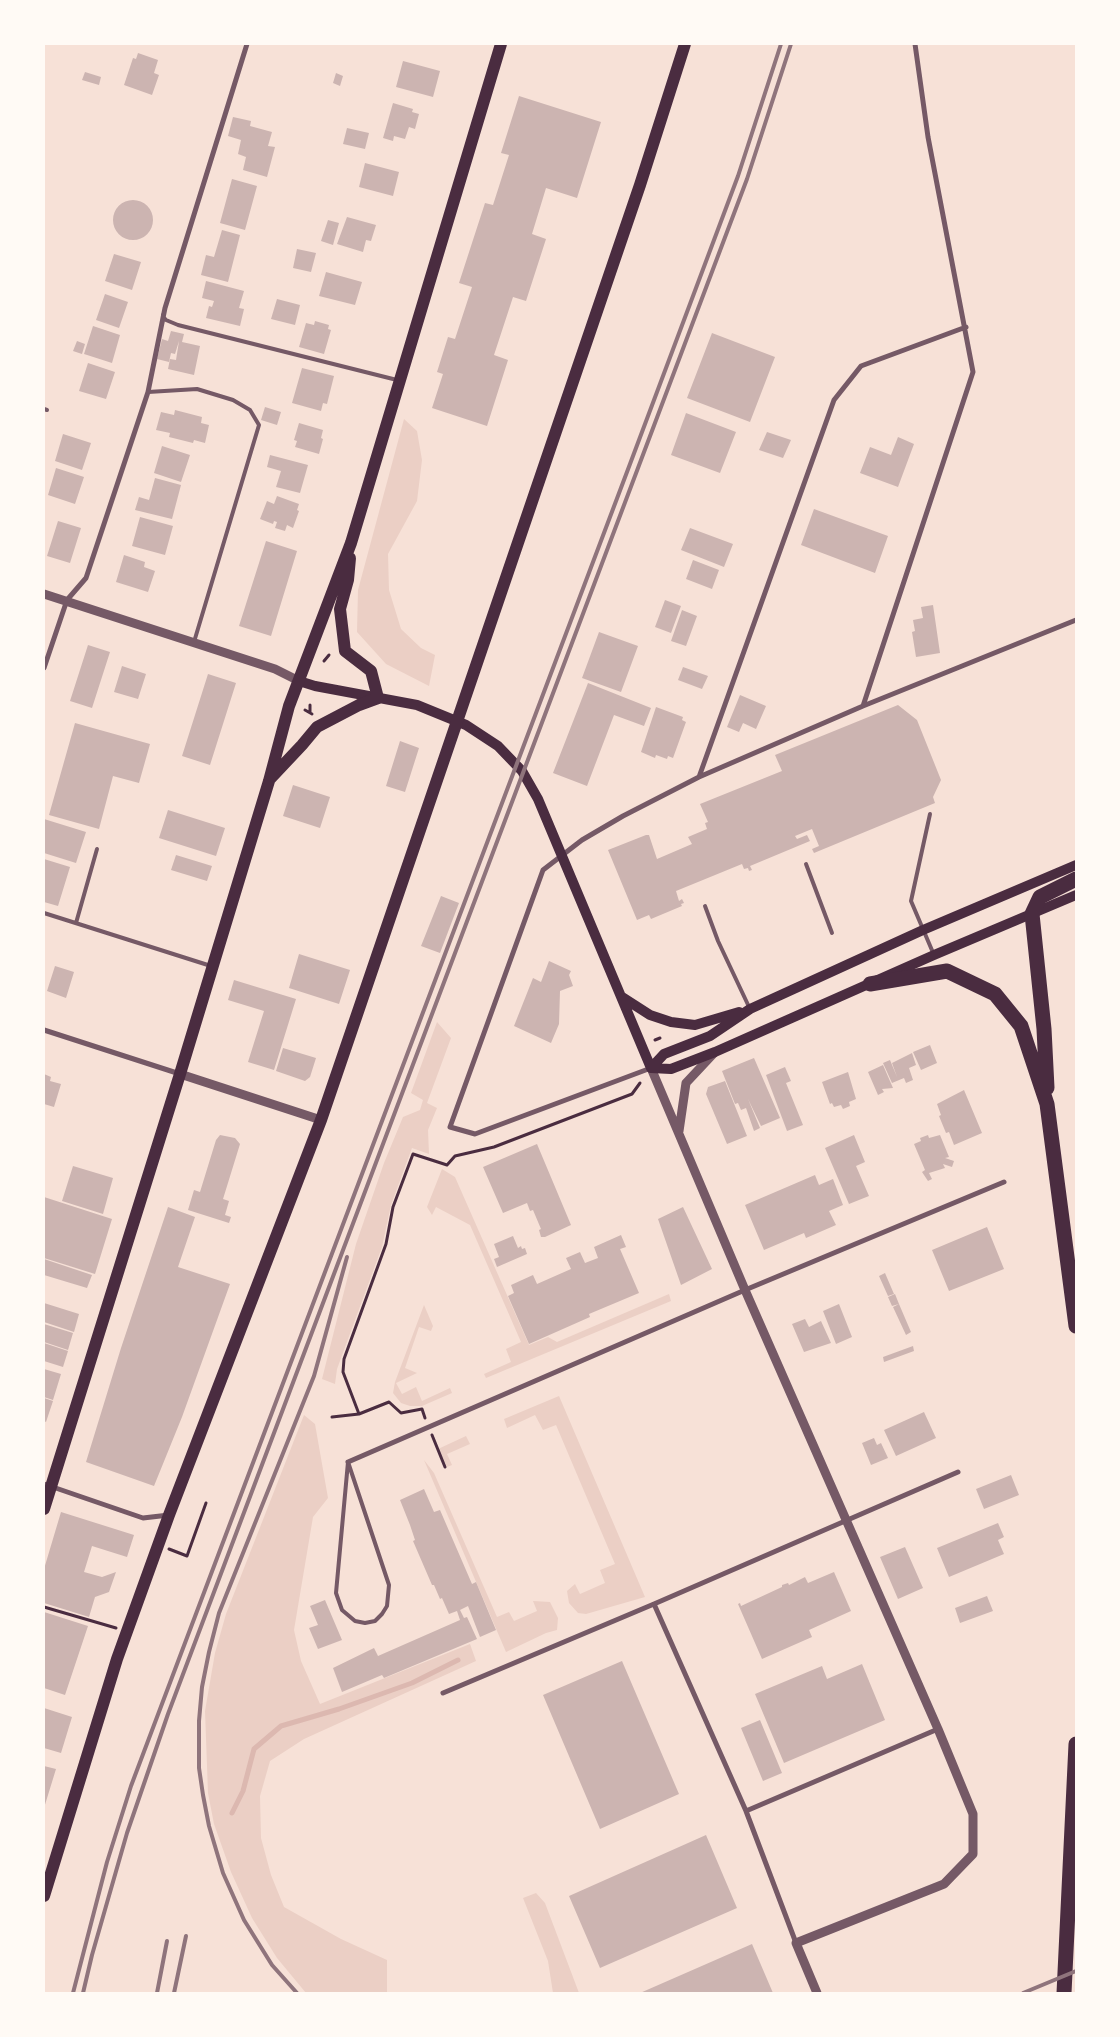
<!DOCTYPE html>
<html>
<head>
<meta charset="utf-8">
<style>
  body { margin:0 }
  #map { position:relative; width:1120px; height:2037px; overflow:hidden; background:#f7e1d7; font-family:Roboto,sans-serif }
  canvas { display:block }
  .frame { position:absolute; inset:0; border:45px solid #fffaf5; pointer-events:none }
</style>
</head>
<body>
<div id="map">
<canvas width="1120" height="2037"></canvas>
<div class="frame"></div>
</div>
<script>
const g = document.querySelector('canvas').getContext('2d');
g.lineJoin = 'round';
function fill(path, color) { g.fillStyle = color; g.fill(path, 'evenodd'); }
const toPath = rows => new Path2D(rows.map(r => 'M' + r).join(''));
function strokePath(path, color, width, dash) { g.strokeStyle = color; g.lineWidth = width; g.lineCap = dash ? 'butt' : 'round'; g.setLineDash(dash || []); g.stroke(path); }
fill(toPath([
  [404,419,417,431,422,460,417,501,388,554,389,590,401,629,421,648,435,655,429,686,386,664,357,632,358,590],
  [437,1022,451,1038,427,1103,437,1108,428,1130,429,1154,412,1148,391,1205,382,1247,337,1369,335,1384,322,1379,356,1244,384,1163,403,1117,420,1110,423,1100,411,1093],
  [442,1169,455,1177,529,1345,548,1337,557,1342,669,1294,671,1301,486,1378,484,1374,511,1362,506,1349,521,1342,470,1225,436,1207,432,1215,427,1207],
  [424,1305,433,1326,431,1331,419,1327,405,1368,417,1373,396,1383,402,1394,416,1387,422,1401,450,1388,452,1393,422,1406,410,1406,401,1403,393,1393,395,1382],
  [559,1396,645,1597,586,1614,578,1613,569,1603,567,1591,575,1584,580,1594,605,1583,600,1570,615,1564,556,1425,543,1430,535,1415,507,1428,504,1419],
  [304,1415,315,1424,328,1498,313,1517,294,1630,301,1661,320,1704,470,1644,476,1661,304,1739,270,1761,260,1796,261,1838,271,1875,284,1907,341,1939,387,1960,387,1993,306,1993,277,1958,252,1918,231,1872,214,1824,208,1793,205,1711,215,1653,226,1614],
  [466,1436,470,1444,447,1454,452,1465,447,1467,438,1449],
  [424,1460,434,1473,497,1617,509,1612,514,1621,537,1611,533,1601,550,1602,558,1618,557,1630,546,1633,506,1652],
  [536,1893,545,1903,579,1993,553,1993,548,1961,523,1898]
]), '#ebcfc5');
strokePath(toPath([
  [232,1813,243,1791,254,1749,281,1726,339,1709,412,1683,458,1660]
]), '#dcb8b0', 5);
fill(toPath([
  [138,53,158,60,154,73,159,75,152,95,124,85,133,58,136,59],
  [403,61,440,71,433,97,396,87],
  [85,72,101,77,99,85,82,80],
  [336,73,343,76,340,86,333,83],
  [519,96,601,122,577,198,546,188,532,234,546,239,526,301,513,297,494,355,508,360,487,426,432,408,443,374,437,372,448,337,455,339,472,287,459,283,485,203,493,205,509,155,501,153],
  [393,103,413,109,412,112,419,114,415,129,409,127,405,139,394,136,393,141,383,138],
  [233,117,251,121,250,126,272,132,268,146,275,147,267,177,243,170,246,157,238,154,241,140,228,136],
  [347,128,369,133,365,149,343,144],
  [365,163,399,172,393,196,359,187],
  [232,179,257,186,245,230,220,223],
  '113 220a20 20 0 1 1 40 0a20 20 0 1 1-40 0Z',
  [347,217,376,225,371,241,366,240,363,252,337,244],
  [328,220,339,223,333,245,321,241],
  [222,230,240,235,228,282,201,275,206,255,214,257],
  [297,249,316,253,311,272,293,268],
  [114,254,141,262,132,290,105,281],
  [326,272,362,282,355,305,319,296],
  [206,281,244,291,239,308,244,309,240,326,206,318,209,306,212,307,214,301,202,298],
  [105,294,128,302,119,328,96,320],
  [277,299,300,305,295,325,271,319],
  [315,321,329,325,328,329,331,330,324,354,299,347,306,323,314,325],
  [93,326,120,335,112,363,84,354],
  [171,331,184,334,182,342,200,346,194,375,168,369,170,359,176,360,179,341,175,354,171,353,169,362,157,359,162,339,168,341],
  [712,333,775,357,750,422,687,398],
  [77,341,85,344,82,354,73,351],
  [88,363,115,372,106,399,79,391],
  [302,368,334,376,327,404,323,403,321,411,292,403],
  [265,407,281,412,277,425,261,420],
  [175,410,202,417,201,423,209,425,205,443,194,440,193,443,169,437,170,433,156,430,161,412,174,415],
  [686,413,736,432,720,473,671,455],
  [299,423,323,430,321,438,323,439,319,454,295,447,297,441,294,440],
  [767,432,791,440,783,458,759,450],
  [63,434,91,443,82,470,55,461],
  [898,437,914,444,898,487,860,473,870,447,891,455],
  [162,446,190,455,181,482,154,473],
  [270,455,308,465,300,493,276,487,281,471,267,467],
  [56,468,84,477,75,504,48,495],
  [155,478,181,485,172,519,135,510,139,497,149,500],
  [277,496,299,504,297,510,299,511,293,528,287,525,285,531,275,528,277,522,274,521,273,524,260,519,267,501,274,504],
  [814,509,888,536,875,573,801,545],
  [140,517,173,526,165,555,132,546],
  [58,521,81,528,70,563,47,556],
  [690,528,733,544,724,567,681,550],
  [266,541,297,551,271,636,239,626],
  [124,555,145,562,144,567,155,571,148,592,116,582],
  [693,560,719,570,712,589,686,579],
  [665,600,681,606,671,633,655,627],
  [933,605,940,653,916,657,912,632,915,631,913,620,923,618,921,607],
  [682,610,697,616,686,646,671,641],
  [599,632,638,646,621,692,582,678],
  [88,645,110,652,92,708,70,701],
  [122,666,146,674,138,699,114,692],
  [683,667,708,676,702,689,678,680],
  [208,674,236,683,210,765,182,756],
  [588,683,651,708,644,726,614,715,587,786,553,773],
  [740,695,766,706,756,729,743,723,739,732,727,727],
  [898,705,917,720,941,780,933,797,935,803,814,853,812,849,819,846,812,829,795,836,797,839,807,835,810,841,750,866,752,870,749,871,748,868,744,869,742,864,676,891,679,901,682,899,684,903,681,904,682,906,651,919,649,915,637,920,608,850,646,835,649,835,657,859,692,844,688,837,707,829,705,823,708,822,700,804,782,771,775,755],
  [656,707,683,717,682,720,686,722,673,758,668,756,667,759,656,755,655,758,641,752],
  [75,723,150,744,139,783,113,776,99,829,49,815],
  [400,741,419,748,405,792,386,786],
  [293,785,330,797,320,828,283,816],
  [168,810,225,828,216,856,159,838],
  [44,819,86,832,76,863,44,853],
  [176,855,212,866,207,881,171,870],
  [44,859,70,867,58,906,44,902],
  [441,896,459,903,440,953,421,946],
  [299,954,350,970,339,1004,289,988],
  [549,961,571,971,569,975,573,986,560,991,559,1024,551,1043,514,1026,533,978,541,982],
  [55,966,74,972,66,998,47,991],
  [234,980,296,999,274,1070,248,1062,264,1011,228,1000],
  [930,1045,937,1063,921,1070,913,1052],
  [283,1048,316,1058,310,1077,305,1081,276,1071],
  [912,1053,916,1065,909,1068,913,1080,906,1083,904,1078,892,1083,883,1063,890,1060,897,1077,892,1063],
  [754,1058,780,1118,761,1126,748,1099,760,1128,754,1131,746,1108,741,1110,738,1103,735,1104,722,1071],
  [883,1065,893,1088,882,1089,884,1092,878,1095,868,1072],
  [785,1067,791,1081,786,1083,803,1125,787,1131,766,1075],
  [848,1072,856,1099,849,1102,850,1106,843,1109,841,1105,834,1107,832,1103,830,1104,822,1082],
  [44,1074,51,1077,50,1081,61,1084,54,1107,44,1104],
  [725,1081,747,1136,727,1144,706,1094,708,1087],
  [964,1090,982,1133,954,1145,949,1132,946,1133,939,1116,941,1115,937,1104],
  [220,1135,235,1138,240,1144,223,1199,229,1201,225,1215,231,1217,229,1223,188,1210,194,1190,200,1192,216,1140],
  [854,1135,865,1162,856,1166,869,1196,849,1204,825,1148],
  [928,1135,929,1138,940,1135,949,1157,945,1158,954,1161,952,1167,943,1164,945,1168,929,1173,932,1179,928,1181,922,1172,925,1170,914,1144,921,1141,920,1138],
  [537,1144,571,1225,545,1237,541,1237,539,1230,541,1229,533,1210,530,1211,527,1203,503,1213,483,1167],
  [73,1166,113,1178,103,1214,62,1201],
  [815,1175,819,1185,833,1179,843,1205,829,1211,836,1225,806,1238,804,1233,764,1250,745,1205],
  [44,1197,112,1219,95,1274,44,1258],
  [168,1207,195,1217,178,1267,230,1284,182,1417,154,1486,86,1462,121,1348],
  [683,1207,712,1269,681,1285,658,1219],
  [987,1227,1004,1269,949,1291,932,1250],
  [621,1235,626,1247,620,1249,639,1293,589,1314,590,1317,529,1344,508,1296,514,1293,511,1285,533,1275,537,1284,571,1269,566,1258,580,1252,585,1263,598,1258,594,1247],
  [513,1236,518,1248,521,1246,522,1249,525,1248,527,1254,497,1267,494,1259,499,1257,494,1244],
  [44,1259,92,1275,87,1288,44,1275],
  [885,1273,894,1294,888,1296,879,1276],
  [895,1294,899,1304,892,1306,888,1297],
  [44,1303,79,1314,74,1332,44,1322],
  [839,1304,852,1337,836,1344,823,1311],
  [899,1304,911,1332,906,1335,893,1307],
  [805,1319,809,1327,821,1321,831,1343,804,1352,792,1324],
  [44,1324,73,1333,68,1350,44,1342],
  [44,1343,68,1351,63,1367,44,1361],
  [913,1346,914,1351,884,1362,883,1357],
  [44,1369,61,1374,53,1400,44,1397],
  [44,1398,53,1401,46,1422,44,1421],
  [924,1412,936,1438,896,1456,884,1430],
  [874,1438,877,1445,881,1443,888,1458,871,1465,862,1443],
  [1011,1475,1019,1495,984,1509,976,1489],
  [424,1489,434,1512,440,1510,472,1584,476,1582,496,1630,480,1637,468,1606,460,1610,464,1618,467,1617,477,1639,384,1678,382,1675,342,1692,333,1668,374,1648,378,1656,460,1620,457,1611,449,1614,442,1598,440,1599,434,1585,432,1585,413,1541,415,1540,410,1525,400,1500],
  [61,1512,134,1535,127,1557,92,1546,84,1572,102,1577,116,1572,109,1592,95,1597,89,1617,44,1603,44,1569],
  [998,1523,1004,1537,998,1540,1004,1554,949,1577,937,1548],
  [905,1547,923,1588,898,1599,880,1557],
  [834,1572,851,1611,809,1630,812,1637,762,1659,738,1604,740,1603,741,1606,782,1587,782,1585,788,1583,789,1585,805,1577,808,1583],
  [987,1596,993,1611,960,1623,955,1608],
  [325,1600,342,1640,318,1649,309,1628,318,1625,310,1606],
  [44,1612,88,1626,65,1695,44,1688],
  [622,1661,679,1794,600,1829,543,1695],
  [862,1664,885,1720,784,1763,755,1694,822,1666,827,1679],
  [44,1708,72,1717,61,1753,44,1748],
  [760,1720,782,1773,763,1781,741,1728],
  [44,1766,56,1769,44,1808],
  [706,1835,737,1908,600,1968,569,1896],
  [752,1944,773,1993,640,1993]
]), '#ccb4b1');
strokePath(toPath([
  [324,661,329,655],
  [310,705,310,712],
  [305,710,312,714],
  [655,1040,660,1038],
  [359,1414,343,1372,344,1359,386,1244,393,1207,413,1154,447,1165,455,1156,494,1147,632,1094,640,1083],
  [332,1417,359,1414,389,1402,401,1413,422,1409,425,1418],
  [432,1435,445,1467],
  [169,1549,187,1556,206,1503],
  [44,1607,116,1628]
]), '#4a2c40', 3);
strokePath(toPath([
  [163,315,163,317,166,320,178,325,397,380],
  [148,392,197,389,233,400,250,410,259,425,194,642],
  [44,409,47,410],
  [930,814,911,901,934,955],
  [806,864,832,933],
  [705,906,718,941,750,1009],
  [44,913,211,966],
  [76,923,97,849],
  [348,1462,389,1585,387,1606,382,1614,375,1621,365,1623,355,1621,342,1610,336,1593,348,1462]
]), '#755966', 4);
strokePath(toPath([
  [44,668,67,600,86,578,148,392,165,308,247,44],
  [863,706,973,372,928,137,915,44],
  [699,777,834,400,861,366,966,327],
  [44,1030,180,1074],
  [651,1068,475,1134,450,1127,543,870,582,840,623,816,699,777,863,706,1076,620],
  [348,1462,745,1290,1004,1182],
  [44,1484,143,1518,169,1515],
  [654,1604,746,1811,796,1943],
  [443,1693,654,1604,958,1472],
  [746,1811,938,1729]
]), '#755966', 5);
strokePath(toPath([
  [44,594,275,669,299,681],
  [651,1068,745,1290,938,1729,973,1814,973,1854,944,1884,796,1943,817,1993],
  [180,1074,321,1120],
  [679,1131,686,1083,715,1052]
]), '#755966', 9);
strokePath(toPath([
  [299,681,315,686,417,705,466,725,498,746,522,771,538,799,651,1068],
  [622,997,650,1015,671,1022,695,1025,739,1012],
  [651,1068,664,1054,710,1036,750,1009,923,930,1076,865],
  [651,1068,671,1069,715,1052,934,955,1076,895]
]), '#4a2c40', 10);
strokePath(toPath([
  [270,779,302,745,317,727,359,705,378,698,371,671,345,651,340,609,348,580,350,558],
  [44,1509,180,1074,269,781,289,706,351,543,501,44],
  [44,1896,117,1659,169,1515,321,1120,640,185,685,44]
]), '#4a2c40', 12);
strokePath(toPath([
  [870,984,947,971,995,994,1021,1026,1047,1104,1076,1326],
  [1047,1088,1044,1029,1032,914,1040,897,1076,879],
  [1064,1993,1076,1744]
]), '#4a2c40', 15);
strokePath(toPath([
  [73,1993,107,1862,131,1786,630,464,738,176,781,44],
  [83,1993,92,1955,127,1833,168,1714,747,179,791,44],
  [157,1993,167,1941],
  [174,1993,186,1936],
  [297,1993,272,1965,244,1920,223,1873,209,1826,203,1795,199,1768,199,1721,202,1687,209,1652,219,1613,314,1376,347,1257],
  [1023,1993,1076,1971]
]), '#8f747c', 4);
</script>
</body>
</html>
